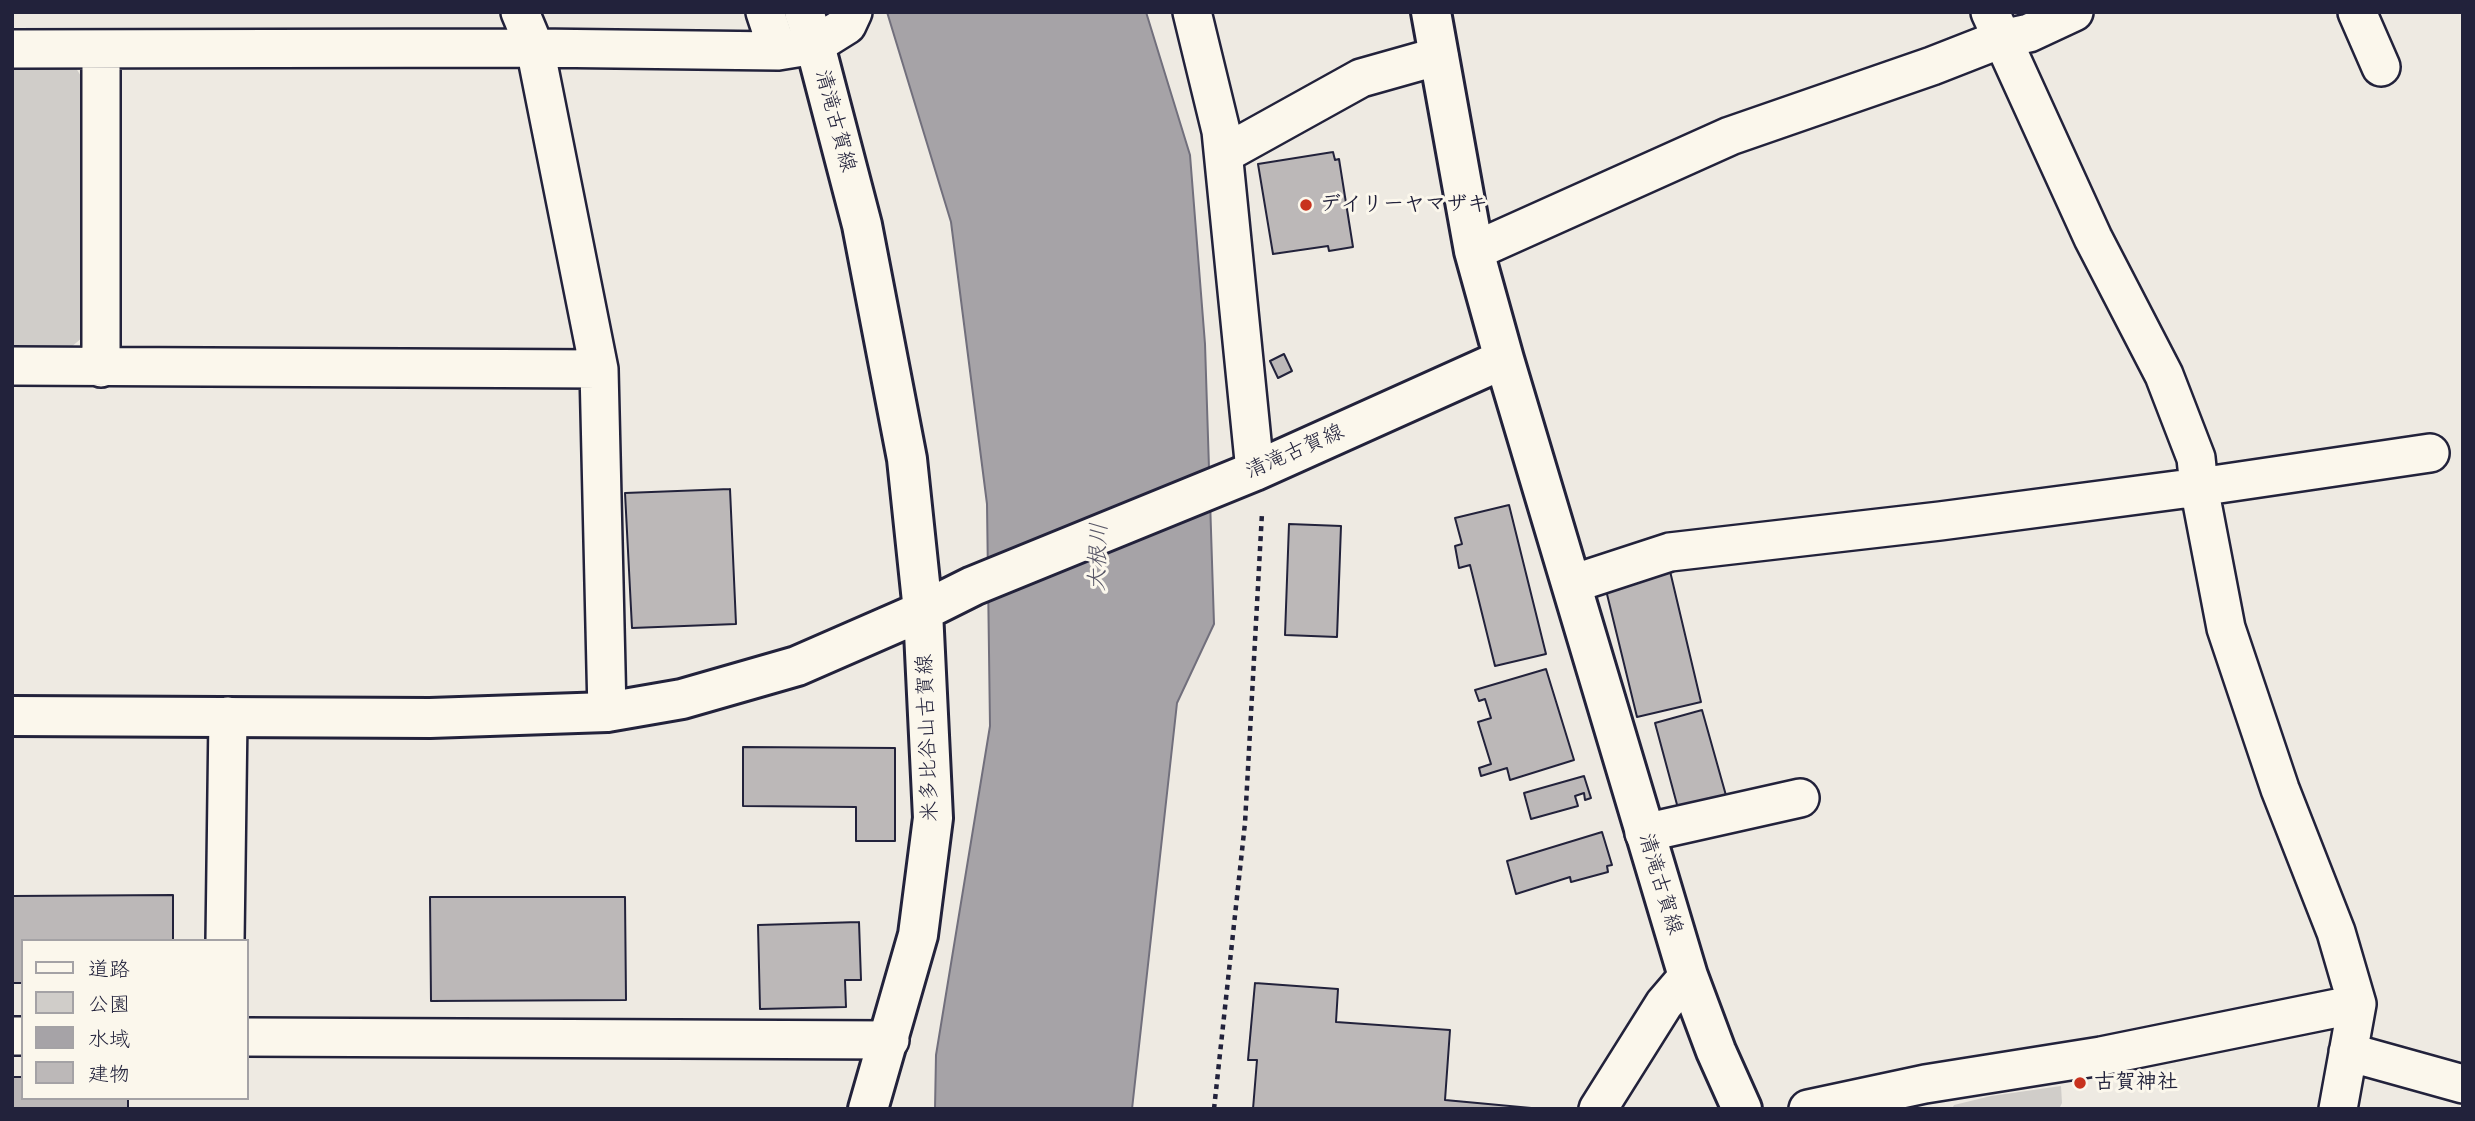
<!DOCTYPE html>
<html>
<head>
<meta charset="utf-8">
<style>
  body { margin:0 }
  #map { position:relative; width:2475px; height:1121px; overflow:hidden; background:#eeeae2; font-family:"Shantell Sans","Klee One",sans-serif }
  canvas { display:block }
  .frame { position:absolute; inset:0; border:14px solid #22223b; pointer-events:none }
  .legend { position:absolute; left:21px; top:939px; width:228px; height:161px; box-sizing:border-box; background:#fbf7ec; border:2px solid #a4a2a5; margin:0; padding:9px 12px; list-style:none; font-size:21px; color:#22223b }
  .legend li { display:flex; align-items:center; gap:14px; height:35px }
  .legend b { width:35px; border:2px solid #a4a2a5 }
</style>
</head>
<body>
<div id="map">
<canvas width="2475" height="1121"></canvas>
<div class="frame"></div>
<ul class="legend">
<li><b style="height:9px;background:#fbf7ec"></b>道路</li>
<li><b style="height:19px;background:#d0cdc9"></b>公園</li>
<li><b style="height:19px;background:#a6a3a7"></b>水域</li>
<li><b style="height:19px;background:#bcb8b8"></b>建物</li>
</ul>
</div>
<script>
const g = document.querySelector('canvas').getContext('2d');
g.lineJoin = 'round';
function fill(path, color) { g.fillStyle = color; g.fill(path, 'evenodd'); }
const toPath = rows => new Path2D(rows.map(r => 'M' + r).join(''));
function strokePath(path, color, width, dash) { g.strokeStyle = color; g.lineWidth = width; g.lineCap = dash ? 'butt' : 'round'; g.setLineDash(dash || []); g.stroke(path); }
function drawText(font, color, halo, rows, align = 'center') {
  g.font = font + ' "Shantell Sans","Klee One",sans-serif'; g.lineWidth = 6; g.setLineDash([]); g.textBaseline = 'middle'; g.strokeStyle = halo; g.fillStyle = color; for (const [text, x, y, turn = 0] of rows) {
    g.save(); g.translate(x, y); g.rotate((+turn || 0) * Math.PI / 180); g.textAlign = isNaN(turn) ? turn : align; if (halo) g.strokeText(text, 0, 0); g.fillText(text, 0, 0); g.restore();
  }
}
fill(toPath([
  [12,65,74,65,84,81,84,336,69,349,12,348],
  [2061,1086,2062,1103,2059,1109,1952,1109,1954,1105,1991,1096]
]), '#d0cdc9');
const water = toPath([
  [887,12,1146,12,1190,155,1205,344,1214,624,1177,703,1132,1109,935,1109,936,1055,990,726,987,504,951,222,887,12]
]);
fill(water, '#a6a3a7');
strokePath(water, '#716f7c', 2);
const building = toPath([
  [1333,152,1335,160,1339,159,1353,247,1329,251,1328,246,1273,254,1258,164,1333,152],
  [1284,354,1292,371,1278,378,1270,361,1284,354],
  [730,489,736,624,632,628,625,493,730,489],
  [1509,505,1546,654,1495,666,1470,565,1459,568,1455,546,1462,544,1455,518,1509,505],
  [1289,524,1341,526,1337,637,1285,635,1289,524],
  [1670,571,1701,702,1637,717,1605,586,1670,571],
  [1546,669,1574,760,1510,780,1507,768,1481,776,1479,768,1491,764,1478,722,1491,718,1485,699,1479,701,1475,690,1546,669],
  [1702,710,1727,799,1679,812,1655,723,1702,710],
  [743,747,895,748,895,841,856,841,856,807,743,806,743,747],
  [1584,776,1591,798,1585,800,1584,793,1575,796,1578,806,1531,819,1524,793,1584,776],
  [1602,832,1612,865,1607,866,1608,872,1571,882,1570,877,1516,894,1507,861,1602,832],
  [173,895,173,941,23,941,23,983,12,983,12,896,173,895],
  [430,897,625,897,626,1000,431,1001,430,897],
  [859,922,861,980,845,980,846,1007,760,1009,758,925,859,922],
  [1255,983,1338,989,1336,1022,1450,1030,1445,1100,1542,1109,1253,1109,1257,1060,1248,1060,1255,983],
  [12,1077,23,1077,23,1098,128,1098,128,1109,12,1109,12,1077]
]);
fill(building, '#bcb8b8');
strokePath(building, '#22223b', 2);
const street = toPath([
  [520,12,535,48,599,369,607,712],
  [765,12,778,51],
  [1192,12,1221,131,1255,471],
  [1990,12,2093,238,2164,375,2196,458,2199,487,2226,628,2280,789,2336,932,2357,1004,2338,1109],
  [2357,12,2381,67],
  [12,49,535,48,778,51,815,45,847,25,853,12],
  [1224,154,1361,78,1439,56],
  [1474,251,1730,136,1932,66,2001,39,2029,33,2074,12],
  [12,366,599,369],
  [101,368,101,49],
  [1572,584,1670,552,1940,521,2199,487,2430,453],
  [1644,833,1800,798],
  [225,941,228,716],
  [12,1036,23,1036],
  [247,1037,890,1040],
  [2348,1052,2463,1084],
  [1598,1109,1664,1004,1688,976],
  [1808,1109,1925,1084,2101,1056,2357,1004]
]);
const secondary = toPath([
  [804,12,815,45,862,225,907,459,923,611,933,818,918,935,868,1109],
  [1431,12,1474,251,1504,359,1688,976,1716,1051,1742,1109],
  [12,716,430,718,607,712,682,699,797,666,923,611,973,586,1255,471,1504,359]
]);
strokePath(street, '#22223b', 42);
strokePath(secondary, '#22223b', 44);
strokePath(toPath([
  [1214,1109,1245,823,1262,513]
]), '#22223b', 4.5, [5, 5]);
strokePath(street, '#fbf7ec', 37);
strokePath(secondary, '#fbf7ec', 38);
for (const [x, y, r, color] of [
  [1306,205,7,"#c8321e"],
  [2080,1083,7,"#c8321e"]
]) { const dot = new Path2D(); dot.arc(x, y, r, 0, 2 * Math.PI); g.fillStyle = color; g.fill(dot); strokePath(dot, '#fbf7ec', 2.5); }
drawText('21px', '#22223b', '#fbf7ec', [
  ["清滝古賀線",835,121,75],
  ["清滝古賀線",1295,452,-24],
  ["米多比谷山古賀線",928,738,-92],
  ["清滝古賀線",1660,884,73]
]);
drawText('bold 21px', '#22223b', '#fbf7ec', [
  ["デイリーヤマザキ",1320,205],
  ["古賀神社",2094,1083]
], 'left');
drawText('italic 23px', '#575666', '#fbf7ec', [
  ["大根川",1099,557,-88]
]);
</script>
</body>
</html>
